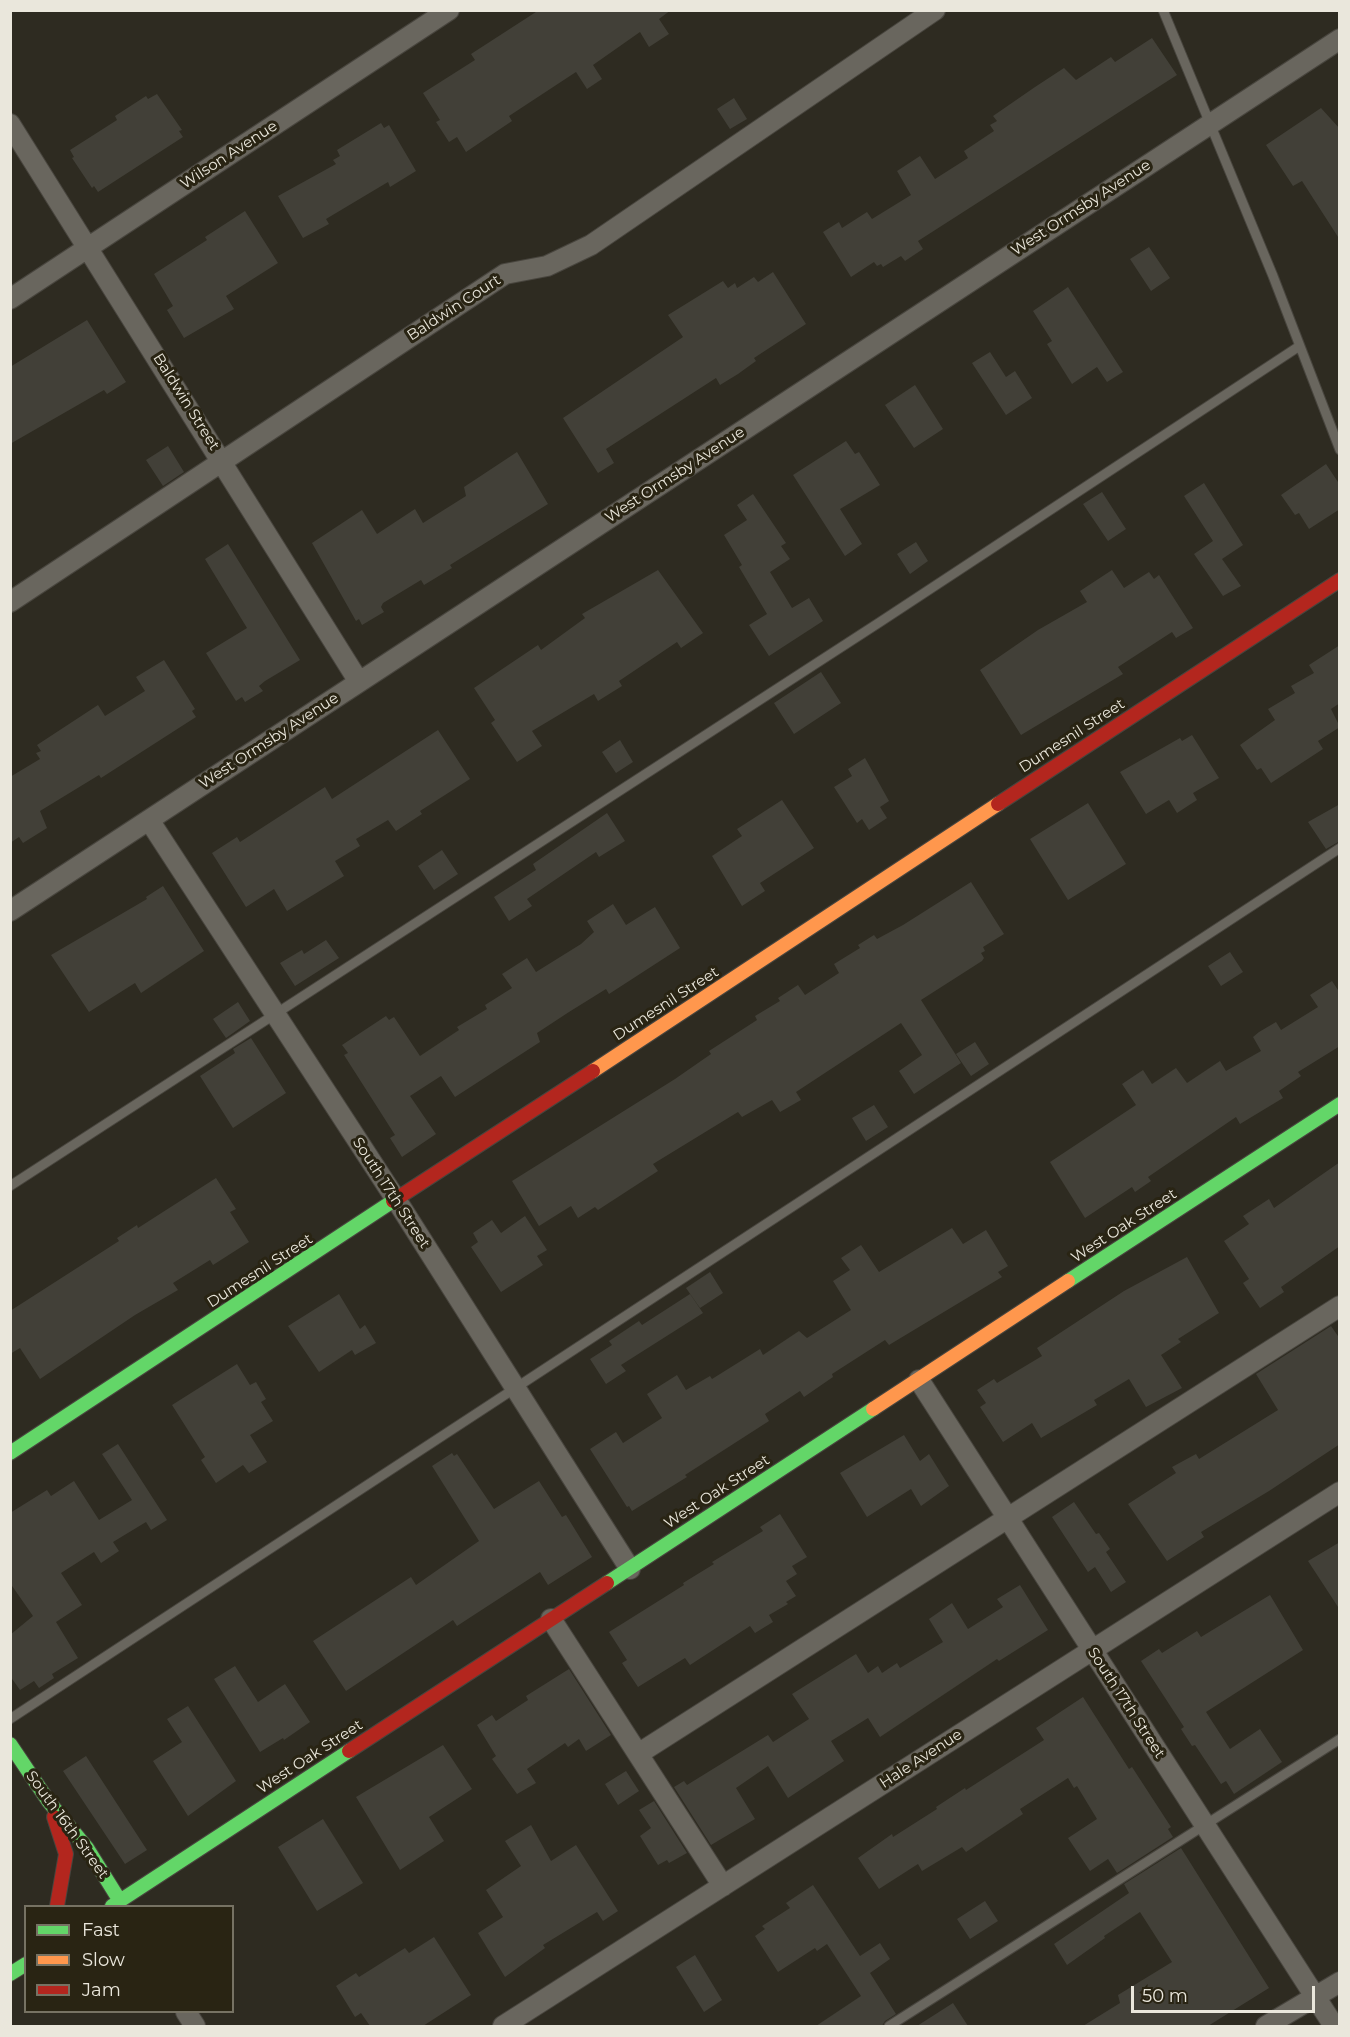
<!DOCTYPE html>
<html>
<head>
<meta charset="utf-8">
<style>
  body { margin:0 }
  #map { position:relative; width:1350px; height:2037px; overflow:hidden; background:#2e2b21; font-family:Montserrat,sans-serif }
  canvas { display:block }
  .frame { position:absolute; inset:0; border:12px solid #eae7dc; pointer-events:none }
  .legend { position:absolute; left:24px; top:1905px; width:210px; height:108px; box-sizing:border-box; background:#292413; border:2px solid #767263; margin:0; padding:8px 10px; list-style:none; font-size:18px; color:#eae7dc }
  .legend li { display:flex; align-items:center; gap:12px; height:30px }
  .legend b { width:30px; border:2px solid #767263 }
  .scale { position:absolute; left:1131px; top:1986px; width:184px; height:27px; box-sizing:border-box; border:3px solid #eae7dc; border-top:0; padding-left:8px; font-size:18px; line-height:21px; white-space:nowrap; color:#eae7dc; -webkit-text-stroke:4px #292413; paint-order:stroke }
</style>
</head>
<body>
<div id="map">
<canvas width="1350" height="2037"></canvas>
<div class="frame"></div>
<ul class="legend">
<li><b style="height:8px;background:#63d668"></b>Fast</li>
<li><b style="height:8px;background:#ff974d"></b>Slow</li>
<li><b style="height:8px;background:#b3261e"></b>Jam</li>
</ul>
<div class="scale">50 m</div>
</div>
<script>
const g = document.querySelector('canvas').getContext('2d');
g.lineJoin = 'round';
function fill(path, color) { g.fillStyle = color; g.fill(path, 'evenodd'); }
const toPath = rows => new Path2D(rows.map(r => 'M' + r).join(''));
function strokePath(path, color, width, dash) { g.strokeStyle = color; g.lineWidth = width; g.lineCap = dash ? 'butt' : 'round'; g.setLineDash(dash || []); g.stroke(path); }
function drawText(font, color, halo, rows, align = 'center') {
  g.font = font + ' Montserrat,sans-serif'; g.lineWidth = 6; g.setLineDash([]); g.textBaseline = 'middle'; g.strokeStyle = halo; g.fillStyle = color; for (const [text, x, y, turn = 0] of rows) {
    g.save(); g.translate(x, y); g.rotate((+turn || 0) * Math.PI / 180); g.textAlign = isNaN(turn) ? turn : align; if (halo) g.strokeText(text, 0, 0); g.fillText(text, 0, 0); g.restore();
  }
}
fill(toPath([
  [539,10,671,10,659,19,669,34,649,47,640,32,593,65,602,79,587,89,576,72,509,116,512,121,466,152,457,137,449,142,436,122,440,120,423,93,475,60,471,54],
  [1152,38,1177,75,918,241,923,249,905,261,901,256,883,267,881,264,877,266,874,262,851,277,823,232,839,222,842,228,867,212,872,219,911,195,897,171,920,156,935,179,968,158,964,151,994,131,990,125,997,121,993,116,1035,87,1064,68,1076,80,1111,57,1115,62],
  [157,94,182,130,179,131,183,137,98,192,94,186,92,188,72,158,74,157,70,150,117,120,115,116,146,96,148,99],
  [734,98,747,119,730,129,717,109],
  [1321,108,1340,129,1340,240,1302,181,1293,186,1266,145],
  [381,123,384,128,389,125,416,171,390,187,388,182,326,219,329,224,303,238,278,196,336,164,333,160,340,156,337,150],
  [245,211,278,263,226,296,234,309,184,338,167,310,173,306,154,274,207,240,205,237],
  [1149,247,1170,278,1151,291,1130,259],
  [773,272,806,324,754,358,756,361,738,374,720,385,716,378,606,449,614,463,598,473,563,418,683,337,668,315,723,281,728,288,735,283,737,288,754,277,758,282],
  [1068,287,1123,372,1107,382,1097,367,1072,384,1047,344,1052,341,1033,311],
  [87,320,126,382,107,394,104,390,10,444,10,367],
  [990,352,1006,377,1015,371,1032,398,1006,415,972,363],
  [915,385,943,429,914,448,885,405],
  [846,441,855,454,859,452,880,485,840,509,862,544,845,556,793,475],
  [168,446,184,472,163,486,146,460],
  [517,452,548,504,450,565,452,568,424,585,421,580,383,603,381,607,384,612,362,625,359,619,356,621,312,543,362,510,377,534,415,509,423,523,466,496,464,487],
  [1326,464,1340,485,1340,509,1309,529,1299,513,1295,515,1281,495],
  [1204,483,1243,545,1222,559,1241,586,1223,596,1194,554,1213,541,1184,496],
  [1102,492,1126,529,1108,541,1083,504],
  [753,494,786,543,781,546,790,559,770,572,792,608,809,598,823,621,769,656,749,625,767,614,739,567,742,565,724,535,747,520,737,505],
  [916,542,928,561,910,574,897,554],
  [228,544,300,660,265,681,259,686,263,691,245,702,242,697,236,701,206,653,247,628,205,559],
  [658,570,703,633,681,648,677,642,619,681,622,686,598,701,594,694,532,731,542,746,517,762,491,723,495,720,474,688,538,645,541,650,585,618,582,614],
  [1112,570,1124,588,1149,572,1154,579,1159,575,1193,628,1176,638,1172,632,1118,667,1123,674,1021,735,980,670,1038,630,1087,602,1080,591],
  [1340,645,1340,703,1331,709,1340,727,1318,741,1323,749,1271,783,1261,768,1257,770,1240,745,1275,720,1268,709,1295,693,1291,686,1314,673,1309,665],
  [164,660,195,709,192,711,196,717,101,778,99,775,40,811,47,828,23,843,19,837,10,843,10,777,40,759,36,753,41,751,37,745,98,705,105,716,145,691,136,677],
  [821,672,841,703,794,734,774,703],
  [438,730,470,779,420,811,422,814,396,831,388,820,356,839,360,846,335,861,344,876,287,911,274,889,246,907,212,853,237,837,240,842,325,787,332,799],
  [1192,735,1219,778,1193,793,1197,800,1177,813,1169,800,1146,814,1120,772,1180,738,1182,741],
  [620,740,633,762,616,773,602,752],
  [865,758,889,801,880,807,887,818,869,830,862,819,857,823,834,787,852,776,848,769],
  [782,800,814,848,760,883,765,891,742,906,712,856,742,836,737,829],
  [1088,803,1126,864,1068,900,1030,839],
  [1340,804,1340,841,1326,849,1308,822],
  [607,813,625,841,599,857,596,852,527,899,532,906,509,921,494,897,536,870,533,864],
  [442,850,458,874,434,890,418,866],
  [971,882,1004,934,983,947,985,951,981,953,984,958,982,961,921,1000,961,1063,914,1094,899,1071,922,1055,901,1023,796,1092,801,1100,780,1112,772,1100,742,1117,738,1112,653,1164,658,1171,598,1210,595,1207,578,1218,571,1206,539,1226,512,1181,675,1079,711,1054,709,1051,757,1020,755,1016,780,1001,778,998,798,985,805,995,839,973,834,964,860,948,858,945,874,935,877,939,903,925],
  [163,886,204,951,141,993,135,983,89,1012,51,955,147,899,146,897],
  [613,904,626,925,655,907,680,948,609,994,606,989,569,1012,537,1033,540,1042,455,1097,441,1076,410,1096,436,1134,402,1157,390,1138,395,1135,344,1055,348,1053,342,1045,386,1016,389,1020,394,1017,420,1056,459,1030,457,1027,487,1009,485,1005,512,988,502,974,527,958,536,972,581,944,594,932,587,921],
  [326,940,339,958,295,986,280,963,302,950,304,954],
  [1230,952,1243,972,1221,986,1208,966],
  [1332,981,1340,993,1340,1046,1298,1072,1301,1076,1279,1091,1283,1098,1240,1124,1236,1117,1148,1177,1151,1181,1135,1192,1132,1187,1085,1218,1050,1162,1136,1105,1122,1084,1143,1070,1152,1084,1176,1068,1187,1083,1220,1061,1226,1071,1261,1051,1253,1037,1259,1032,1276,1022,1281,1030,1318,1007,1310,995],
  [238,1002,250,1021,226,1038,213,1019],
  [251,1038,286,1093,233,1128,200,1076,235,1053,233,1049],
  [975,1042,989,1064,971,1076,956,1054],
  [874,1105,888,1127,866,1141,852,1118],
  [1340,1162,1340,1246,1281,1287,1284,1292,1260,1308,1243,1283,1249,1279,1224,1241,1249,1224,1243,1216,1269,1199,1274,1208],
  [216,1178,236,1209,230,1212,249,1242,213,1265,210,1260,173,1283,178,1290,135,1315,40,1379,20,1348,10,1354,10,1311,119,1241,117,1238,137,1225,138,1228],
  [525,1216,547,1250,537,1256,543,1265,501,1292,471,1247,478,1242,473,1233,492,1220,501,1233],
  [952,1228,963,1244,986,1230,1008,1266,998,1272,1002,1277,889,1345,885,1340,832,1374,833,1377,804,1397,800,1391,765,1414,769,1421,685,1475,687,1477,632,1511,629,1506,627,1507,590,1449,616,1432,623,1443,662,1418,647,1394,677,1375,686,1390,710,1376,712,1379,760,1349,763,1355,799,1331,807,1338,851,1310,833,1281,850,1270,841,1258,861,1245,879,1272],
  [1187,1257,1219,1313,1178,1339,1181,1342,1161,1355,1182,1388,1146,1407,1129,1379,1094,1400,1097,1405,1041,1438,1032,1423,1003,1442,980,1407,986,1403,977,1390,994,1379,997,1383,1042,1356,1037,1348,1124,1291],
  [710,1272,723,1293,700,1308,686,1288],
  [339,1294,360,1329,365,1325,376,1343,355,1355,352,1350,319,1372,288,1326],
  [690,1294,703,1313,621,1365,626,1371,606,1384,590,1359,612,1345,609,1341,639,1321,642,1325],
  [1331,1326,1340,1339,1340,1444,1269,1491,1201,1532,1204,1537,1167,1561,1128,1504,1176,1473,1172,1467,1196,1454,1199,1459,1278,1410,1256,1374],
  [237,1364,250,1385,256,1382,266,1399,261,1402,273,1421,250,1435,267,1462,249,1473,243,1465,216,1483,201,1460,205,1457,172,1405],
  [904,1435,920,1461,929,1454,949,1486,921,1506,911,1489,867,1517,840,1473],
  [118,1444,167,1520,151,1530,146,1522,113,1542,119,1551,101,1563,94,1552,61,1573,82,1605,56,1622,78,1658,52,1674,54,1678,39,1688,34,1681,20,1690,10,1676,10,1635,33,1616,10,1583,10,1513,47,1490,51,1496,74,1481,99,1520,132,1500,102,1454],
  [452,1453,454,1456,457,1454,494,1509,539,1481,562,1517,566,1515,592,1557,548,1585,540,1572,457,1626,453,1620,346,1691,313,1641,411,1577,416,1585,479,1541,432,1466],
  [1074,1502,1096,1534,1099,1533,1110,1549,1106,1552,1126,1582,1111,1592,1095,1567,1088,1572,1052,1517],
  [780,1514,807,1557,792,1566,797,1574,786,1581,796,1596,786,1602,788,1604,769,1615,773,1622,755,1633,750,1626,690,1665,685,1658,638,1687,622,1663,627,1660,609,1632,684,1585,683,1583,714,1564,712,1562,763,1531,760,1527],
  [1340,1542,1340,1610,1308,1561],
  [1020,1585,1048,1630,999,1661,997,1659,880,1737,868,1718,831,1741,844,1761,788,1798,768,1766,736,1788,755,1819,711,1845,674,1787,684,1781,687,1785,768,1735,773,1742,809,1719,792,1694,856,1654,868,1673,878,1666,882,1673,897,1663,900,1668,943,1642,929,1619,952,1603,968,1629,1003,1607,997,1599],
  [1270,1595,1303,1650,1206,1712,1230,1749,1260,1729,1282,1762,1234,1794,1226,1781,1221,1784,1195,1745,1192,1746,1181,1729,1184,1727,1141,1661,1159,1649,1162,1653,1197,1631,1201,1637],
  [235,1666,258,1702,285,1684,310,1722,284,1740,283,1738,260,1752,214,1679],
  [569,1669,611,1735,586,1751,579,1739,568,1747,565,1743,527,1769,536,1783,517,1794,492,1759,496,1756,477,1725,492,1715,496,1721,528,1700,526,1696],
  [1083,1697,1129,1769,1132,1767,1171,1827,1168,1829,1173,1837,1117,1873,1108,1859,1090,1871,1068,1838,1097,1819,1077,1786,1074,1788,1068,1778,1020,1809,1023,1814,966,1852,962,1847,922,1871,918,1864,879,1889,858,1858,892,1834,893,1837,937,1809,936,1807,965,1788,966,1790,1044,1740,1036,1728],
  [188,1706,236,1781,188,1816,153,1761,182,1742,167,1719],
  [443,1745,472,1789,429,1817,444,1841,400,1870,356,1797],
  [86,1756,147,1850,125,1864,63,1771],
  [626,1771,639,1791,618,1805,605,1784],
  [654,1801,687,1853,669,1863,667,1860,658,1865,640,1836,651,1828,639,1810],
  [323,1819,363,1883,317,1911,278,1847],
  [531,1825,551,1861,576,1845,618,1911,603,1921,597,1912,543,1945,545,1948,505,1977,478,1933,503,1917,486,1890,521,1866,505,1841],
  [1181,1848,1269,1988,1208,2026,1083,2026,1120,2003,1118,1995,1172,1962,1140,1912,1104,1936,1105,1938,1067,1965,1054,1944,1129,1893,1124,1884],
  [813,1885,860,1956,880,1943,890,1959,870,1973,896,2014,885,2021,882,2026,816,2026,861,1996,827,1944,817,1951,815,1948,778,1972,755,1936,765,1929,762,1926,790,1908,786,1903],
  [985,1901,998,1921,970,1939,957,1919],
  [434,1937,471,1995,423,2026,370,2026,361,2013,355,2017,336,1986,356,1973,359,1977,405,1948,409,1953],
  [695,1955,722,2000,704,2012,676,1967],
  [953,2003,968,2026,917,2026]
]), '#424038');
const lane = toPath([
  [1163,10,1273,276,1340,450],
  [10,1186,880,622,1298,347],
  [10,1719,1340,848],
  [889,2026,1340,1739]
]);
const street = toPath([
  [10,124,359,682],
  [10,299,449,10],
  [10,602,505,274,547,266,591,245,935,10],
  [149,820,397,1201,630,1569],
  [10,911,1340,39],
  [919,1380,1334,2026],
  [551,1619,723,1886],
  [638,1754,1340,1306],
  [186,2012,195,2026],
  [503,2026,1340,1492],
  [1266,2026,1340,1982]
]);
const fast = toPath([
  [1068,1281,1340,1104],
  [10,1453,393,1201],
  [607,1583,873,1409],
  [10,1744,49,1802,87,1848,120,1901],
  [112,1906,349,1751],
  [10,1974,26,1964]
]);
const slow = toPath([
  [593,1071,998,804],
  [873,1409,1068,1281]
]);
const jam = toPath([
  [998,804,1340,580],
  [393,1201,593,1071],
  [349,1751,607,1583],
  [54,1817,66,1854,57,1906]
]);
strokePath(lane, '#48453e', 11);
strokePath(street, '#48453e', 22);
strokePath(fast, '#48453e', 16);
strokePath(slow, '#48453e', 16);
strokePath(jam, '#48453e', 16);
strokePath(lane, '#69665e', 9);
strokePath(street, '#69665e', 20);
strokePath(fast, '#63d668', 14);
strokePath(slow, '#ff974d', 14);
strokePath(jam, '#b3261e', 14);
drawText('15px', '#eae7dc', '#292413', [
  ["Wilson Avenue",229,155,-33],
  ["West Ormsby Avenue",1081,208,-33],
  ["Baldwin Court",454,308,-33],
  ["Baldwin Street",186,402,58],
  ["West Ormsby Avenue",675,475,-33],
  ["Dumesnil Street",1072,736,-33],
  ["West Ormsby Avenue",269,741,-33],
  ["Dumesnil Street",666,1004,-33],
  ["South 17th Street",391,1193,57],
  ["West Oak Street",1124,1226,-33],
  ["Dumesnil Street",260,1271,-33],
  ["West Oak Street",717,1492,-33],
  ["South 17th Street",1126,1703,57],
  ["West Oak Street",310,1757,-33],
  ["Hale Avenue",921,1759,-33],
  ["South 16th Street",67,1825,54]
]);
</script>
</body>
</html>
